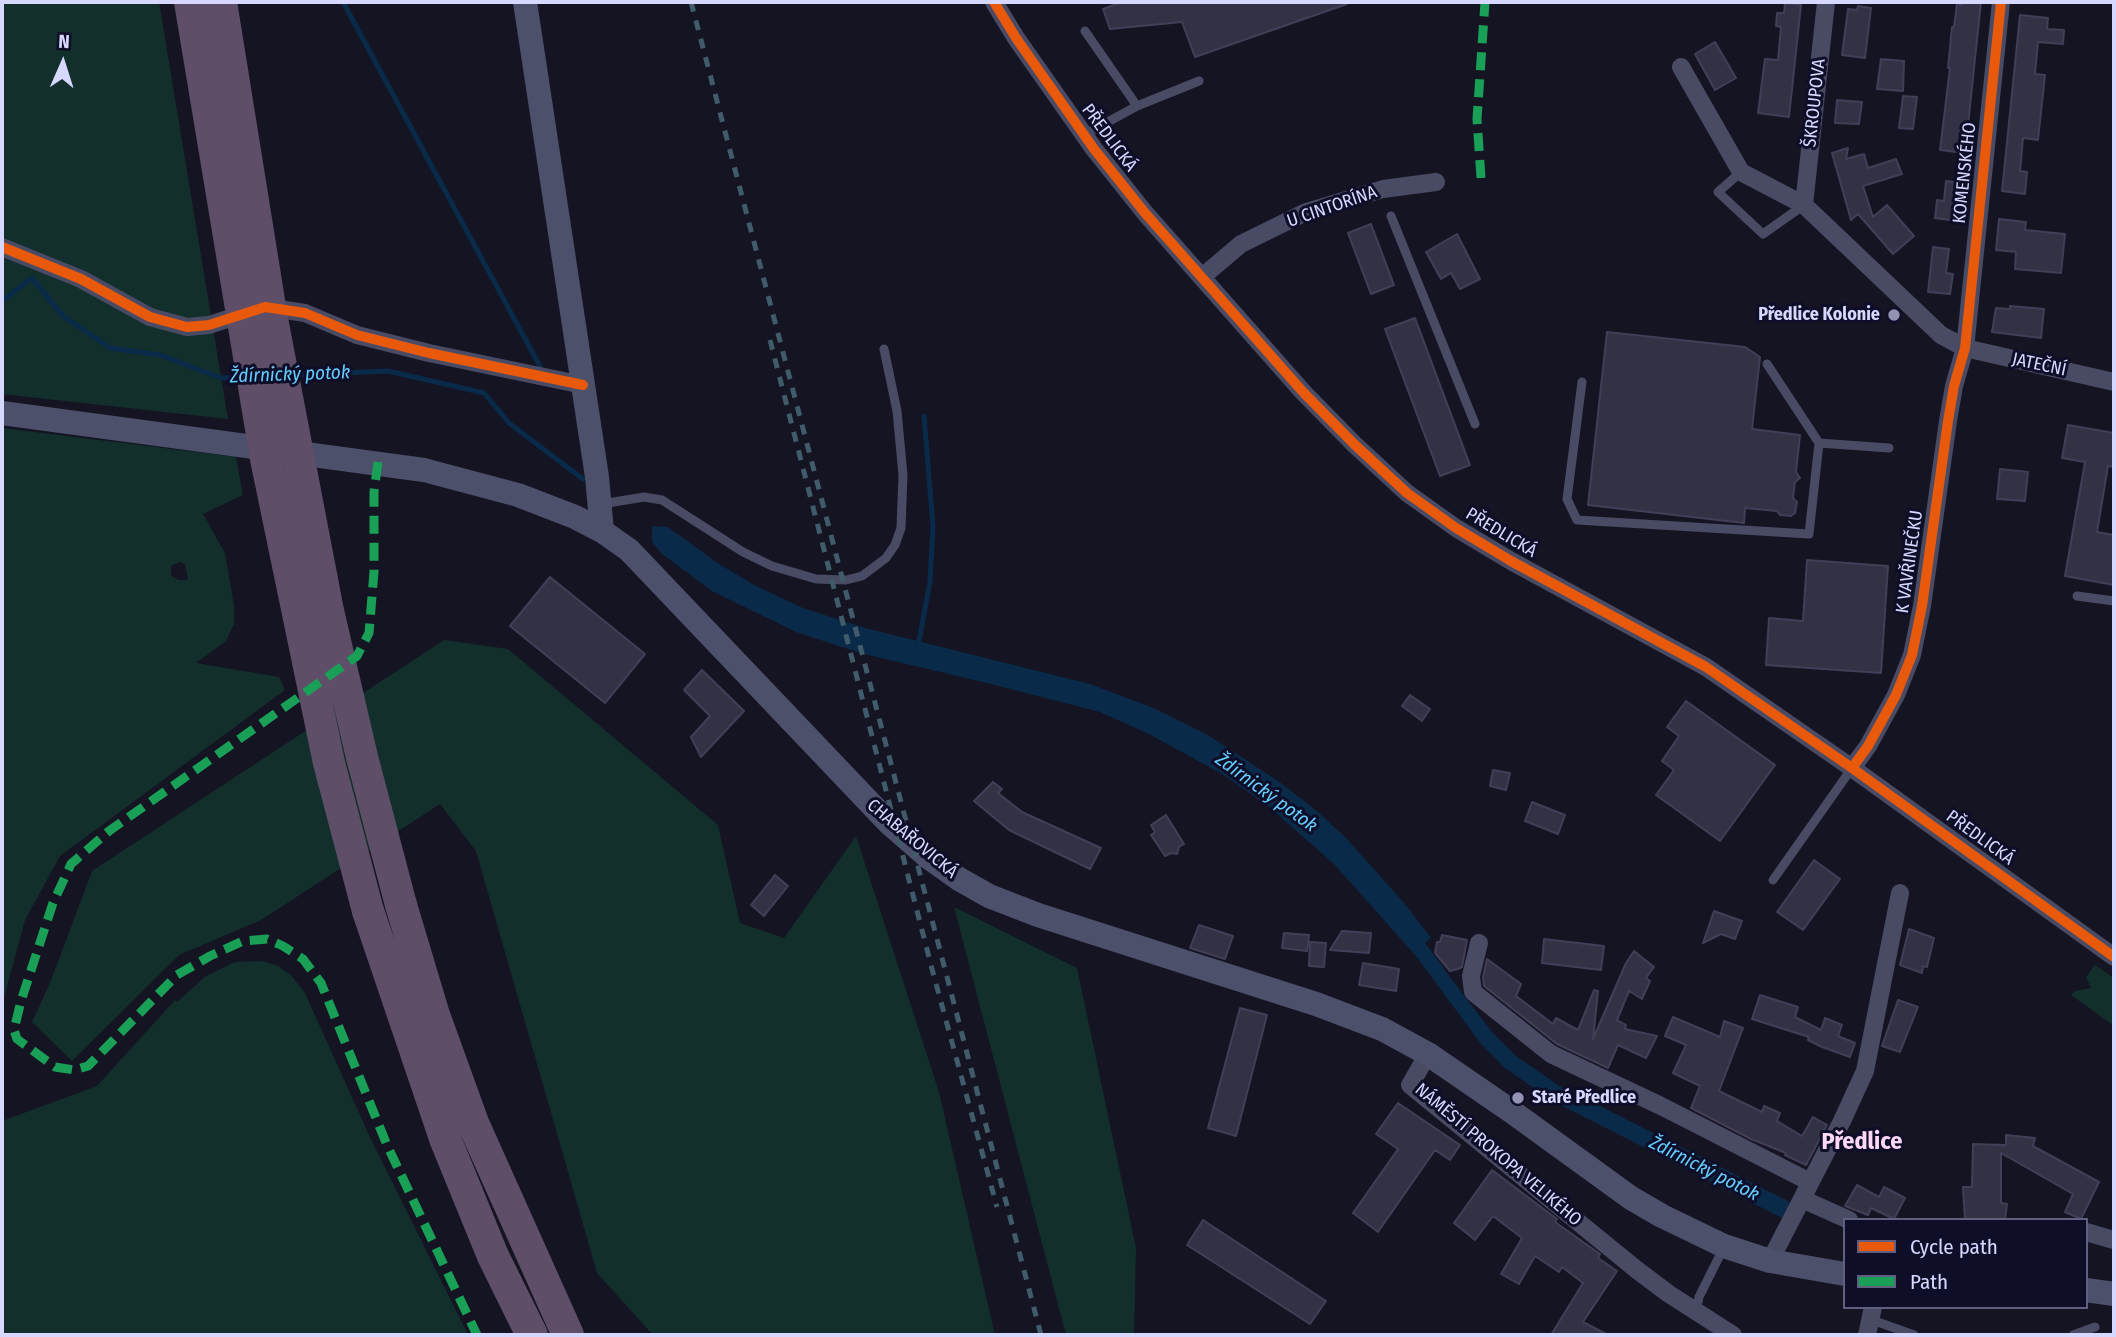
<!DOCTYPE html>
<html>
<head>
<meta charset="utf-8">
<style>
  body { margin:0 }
  #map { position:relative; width:2116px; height:1337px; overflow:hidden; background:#151423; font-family:"Fira Sans Condensed",sans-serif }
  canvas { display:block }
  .frame { position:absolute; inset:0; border:4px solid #d6d8ff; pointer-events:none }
  .legend { position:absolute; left:1843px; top:1218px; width:245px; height:91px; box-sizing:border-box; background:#0f0e29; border:2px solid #5f5f7f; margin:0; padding:9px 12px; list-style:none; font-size:21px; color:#d6d8ff }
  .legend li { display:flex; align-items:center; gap:14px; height:35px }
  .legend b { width:35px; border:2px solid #5f5f7f }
  .north { position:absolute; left:28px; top:28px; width:70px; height:70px; -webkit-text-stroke:5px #0f0e29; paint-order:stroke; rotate:3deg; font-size:19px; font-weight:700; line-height:28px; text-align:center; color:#d6d8ff }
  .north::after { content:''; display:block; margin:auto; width:24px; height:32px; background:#d6d8ff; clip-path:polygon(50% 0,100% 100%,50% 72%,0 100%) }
</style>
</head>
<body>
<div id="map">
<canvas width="2116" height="1337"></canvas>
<div class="frame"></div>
<ul class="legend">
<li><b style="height:9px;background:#e8590c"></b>Cycle path</li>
<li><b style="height:9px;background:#1a9f57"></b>Path</li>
</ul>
<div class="north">N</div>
</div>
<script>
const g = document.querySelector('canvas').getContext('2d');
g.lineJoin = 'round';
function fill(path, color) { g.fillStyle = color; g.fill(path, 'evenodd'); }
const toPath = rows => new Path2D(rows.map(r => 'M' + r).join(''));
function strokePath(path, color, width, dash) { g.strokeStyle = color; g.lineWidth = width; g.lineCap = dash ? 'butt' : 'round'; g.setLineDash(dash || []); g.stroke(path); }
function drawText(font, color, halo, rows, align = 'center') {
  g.font = font + ' "Fira Sans Condensed",sans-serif'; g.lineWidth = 6; g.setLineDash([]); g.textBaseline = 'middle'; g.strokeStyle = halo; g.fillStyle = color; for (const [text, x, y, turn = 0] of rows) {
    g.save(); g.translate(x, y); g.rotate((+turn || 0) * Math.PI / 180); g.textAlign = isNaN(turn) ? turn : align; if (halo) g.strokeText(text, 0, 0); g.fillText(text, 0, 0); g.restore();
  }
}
fill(toPath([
  [2,2,159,2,228,419,2,394],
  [2,428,236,457,243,495,203,514,225,553,234,606,234,624,226,641,196,663,279,677,285,690,60,856,25,920,2,1005],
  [180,562,185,564,188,580,179,580,171,576,171,566],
  [444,640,508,649,718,825,740,923,784,938,856,836,939,1092,995,1335,653,1335,597,1273,476,851,440,804,261,920,179,955,72,1061,32,1022,50,983,92,871],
  [954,907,1077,968,1136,1248,1134,1335,1066,1335],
  [262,961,278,966,291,975,305,993,368,1133,468,1335,2,1335,2,1121,97,1086,175,1000,177,1002,206,976,235,962],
  [2095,965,2114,978,2114,1026,2071,995,2075,991,2091,988,2086,977]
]), '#122f2c');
fill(toPath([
  [652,526,668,527,719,564,756,586,803,608,865,628,1090,684,1156,709,1208,735,1281,783,1318,812,1346,838,1405,904,1431,938,1425,943,1465,997,1493,1033,1516,1056,1558,1085,1790,1202,1782,1218,1551,1100,1505,1068,1481,1044,1416,956,1334,864,1267,805,1222,774,1149,734,1100,712,987,683,860,653,796,632,712,591,662,554,652,542]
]), '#0a2a49');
strokePath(toPath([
  [343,2,543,372],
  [2,301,32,278,63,316,110,348,160,355,221,378,242,377],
  [294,375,388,371,484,393,509,423,583,479],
  [918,646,930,582,933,527,924,416]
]), '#0a2a49', 5);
const building = toPath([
  [1122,2,1347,2,1347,4,1195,57,1182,22,1110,29,1103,9,1122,2],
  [1962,2,1981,2,1965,153,1940,150,1950,68,1948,68,1952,27,1954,27,1957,4,1962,5,1962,2],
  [1785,3,1801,5,1789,117,1758,113,1765,59,1778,60,1781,27,1776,26,1777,13,1784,13,1785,3],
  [1858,6,1871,8,1865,58,1842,55,1848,9,1857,10,1858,6],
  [2020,15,2048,18,2047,29,2064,30,2063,44,2038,42,2035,74,2045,75,2038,140,2023,138,2020,171,2027,172,2025,194,2002,191,2020,15],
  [1715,42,1736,78,1715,90,1695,54,1715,42],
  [1881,59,1904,61,1903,91,1877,89,1881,59],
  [1903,96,1917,97,1913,129,1899,128,1903,96],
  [1837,100,1862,102,1859,124,1835,123,1837,100],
  [1848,148,1846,159,1864,154,1868,168,1896,159,1902,174,1863,186,1873,217,1887,205,1914,236,1893,254,1858,214,1851,220,1832,153,1848,148],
  [1946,181,1962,183,1957,221,1935,218,1937,200,1944,201,1946,181],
  [1999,219,2026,222,2025,230,2065,234,2061,273,2015,269,2016,252,1996,250,1999,219],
  [1371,224,1394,285,1371,294,1348,233,1371,224],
  [1457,234,1480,279,1460,289,1451,273,1441,279,1426,252,1457,234],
  [1933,247,1949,249,1946,273,1953,274,1950,294,1928,292,1933,247],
  [2010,306,2044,309,2041,338,1992,332,1996,308,2010,309,2010,306],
  [1415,318,1470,465,1440,476,1385,329,1415,318],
  [1607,332,1745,347,1760,357,1752,429,1800,435,1796,472,1800,478,1795,482,1793,498,1797,502,1795,513,1791,516,1780,515,1777,511,1745,508,1744,523,1588,505,1607,332],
  [2068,425,2114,433,2114,467,2108,466,2097,532,2114,535,2114,585,2065,576,2085,462,2062,458,2068,425],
  [2000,469,2028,472,2025,501,1997,499,2000,469],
  [1807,560,1888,566,1881,673,1766,665,1769,618,1803,621,1807,560],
  [550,577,645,654,605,703,510,626,550,577],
  [702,670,744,711,701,757,691,737,710,716,684,690,702,670],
  [1410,695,1430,709,1422,721,1402,706,1410,695],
  [1686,701,1775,765,1720,841,1656,795,1674,770,1662,761,1679,736,1667,727,1686,701],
  [1493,770,1510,773,1506,790,1490,786,1493,770],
  [993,782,1002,789,998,793,1022,812,1101,848,1090,869,1009,830,974,801,993,782],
  [1532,802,1565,815,1558,834,1525,821,1532,802],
  [1166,815,1184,844,1179,847,1177,854,1171,853,1165,856,1151,835,1155,832,1151,825,1166,815],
  [1814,860,1840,879,1803,930,1777,912,1814,860],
  [775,875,788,886,764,916,751,905,775,875],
  [1714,911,1742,921,1735,939,1721,934,1703,943,1714,911],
  [1199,925,1233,936,1225,959,1190,948,1199,925],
  [1909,929,1934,938,1927,967,1923,966,1922,973,1900,965,1909,929],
  [1342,931,1371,933,1369,953,1330,950,1342,931],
  [1284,933,1309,935,1307,951,1282,948,1284,933],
  [1442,935,1467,940,1462,967,1458,969,1450,971,1435,953,1437,942,1440,942,1442,935],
  [1544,939,1604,946,1601,970,1542,963,1544,939],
  [1310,942,1326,943,1324,967,1309,966,1310,942],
  [1634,951,1654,967,1646,978,1650,981,1642,999,1629,991,1617,1020,1626,1025,1625,1029,1657,1036,1646,1058,1618,1045,1608,1068,1557,1044,1484,986,1483,977,1487,959,1521,984,1516,996,1553,1024,1556,1018,1578,1030,1594,990,1598,991,1593,1039,1626,963,1634,951],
  [1363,963,1399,969,1396,991,1359,985,1363,963],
  [1760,995,1798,1007,1795,1017,1821,1030,1825,1018,1842,1025,1838,1036,1855,1043,1850,1057,1822,1047,1808,1040,1809,1037,1752,1019,1760,995],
  [1898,1000,1918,1007,1900,1052,1882,1046,1898,1000],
  [1240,1008,1267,1015,1236,1136,1208,1128,1240,1008],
  [1673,1017,1720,1037,1724,1021,1743,1028,1719,1091,1762,1112,1764,1106,1780,1113,1777,1121,1802,1136,1813,1117,1827,1125,1806,1165,1785,1155,1786,1153,1751,1139,1691,1108,1700,1086,1673,1073,1686,1045,1665,1036,1673,1017],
  [1398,1103,1460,1145,1450,1160,1435,1150,1378,1232,1353,1213,1398,1149,1376,1134,1398,1103],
  [2006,1135,2035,1138,2033,1146,2099,1182,2081,1219,2065,1212,2073,1194,2001,1153,2001,1203,2007,1204,2005,1220,1965,1220,1963,1187,1972,1187,1973,1144,2006,1145,2006,1135],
  [1492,1170,1553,1216,1557,1219,1555,1222,1600,1254,1598,1258,1617,1271,1583,1322,1608,1335,1551,1335,1583,1283,1562,1267,1559,1272,1535,1256,1519,1284,1501,1274,1522,1238,1493,1216,1475,1240,1454,1223,1492,1170],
  [1857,1185,1879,1197,1884,1187,1905,1198,1894,1219,1871,1208,1868,1215,1845,1206,1857,1185],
  [1203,1220,1326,1301,1310,1324,1187,1245,1203,1220]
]);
fill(building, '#333245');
strokePath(building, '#403f57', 2);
strokePath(toPath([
  [1137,106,1199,81],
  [1084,135,1137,106,1085,31],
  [1741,172,1718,192,1763,234,1804,205],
  [1391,216,1475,424],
  [1767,364,1819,443,1889,448],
  [1582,382,1567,499,1577,520,1809,534,1819,443],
  [602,504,644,497,662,500,743,552,772,566,816,579,846,580,862,576,886,558,895,545,901,528,903,475,897,411,884,349],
  [2077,596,2114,601],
  [1773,880,1852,768],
  [1696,1311,1699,1297,1724,1247],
  [1872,1320,1914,1335],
  [2073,1335,2095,1327]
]), '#494b64', 9);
strokePath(toPath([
  [994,2,1016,38,1094,149,1145,213,1303,392,1354,444,1407,493,1456,528,1511,561,1706,667,1852,768,2114,957],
  [1681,67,1741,172,1804,205,1941,335,1965,348,2114,382],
  [1804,205,1826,2],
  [2,247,81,279,150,317,187,327,209,325,265,307,305,313,357,335,429,353,583,385],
  [1202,277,1241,244,1306,212,1383,189,1436,182],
  [1852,768,1868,746,1896,695,1912,655,1922,606,1948,421,1954,386,1965,348,2001,2],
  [1479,943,1471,976,1473,992,1551,1054,1661,1106,1810,1182],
  [1428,1054,1410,1085,1637,1270,1669,1294,1733,1335],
  [1802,1199,1849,1220],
  [2086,1232,2114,1240],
  [1770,1261,1842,1121,1865,1071,1900,893],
  [1867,1335,1873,1307]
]), '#494b64', 18);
strokePath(toPath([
  [525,2,597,477,602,531],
  [2,413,424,470,518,495,575,517,602,531,629,550,889,823,928,857,959,879,989,896,1038,915,1316,1004,1382,1029,1428,1054,1511,1111,1631,1198,1662,1216,1724,1246,1770,1261,1845,1274],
  [2086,1290,2114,1294]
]), '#4c506a', 24);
strokePath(toPath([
  [401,905,434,1015,473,1123,568,1335],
  [368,911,446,1141,493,1256,532,1335]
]), '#5e4e68', 32);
strokePath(toPath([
  [691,2,1041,1335],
  [770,340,932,969,997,1207]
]), '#405b6a', 5, [10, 9]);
strokePath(toPath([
  [190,2,266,459,329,763,368,911],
  [221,2,272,319,328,611,362,757,401,905]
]), '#5e4e68', 32);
strokePath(toPath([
  [1481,178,1477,119,1485,2],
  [378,462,374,492,374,572,369,633,357,656,109,831,71,864,53,903,21,1001,14,1030,17,1039,55,1067,74,1070,88,1066,177,975,210,956,243,941,267,939,283,946,303,959,321,983,387,1145,477,1335]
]), '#1a9f57', 9, [18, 9]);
strokePath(toPath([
  [994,2,1016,38,1094,149,1145,213,1303,392,1354,444,1407,493,1456,528,1511,561,1706,667,1852,768,2114,957],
  [2,247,81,279,150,317,187,327,209,325,265,307,305,313,357,335,429,353,583,385],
  [1852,768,1868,746,1896,695,1912,655,1922,606,1948,421,1954,386,1965,348,2001,2]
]), '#e8590c', 10);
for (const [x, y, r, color] of [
  [1894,315,7,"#9293b2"],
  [1518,1098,7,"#9293b2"]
]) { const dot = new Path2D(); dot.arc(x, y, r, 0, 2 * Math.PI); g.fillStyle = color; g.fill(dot); strokePath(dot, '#0f0e29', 2.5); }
drawText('18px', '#d6d8ff', '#0f0e29', [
  ["ŠKROUPOVA",1815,103,-84],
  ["PŘEDLICKÁ",1109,138,53],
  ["KOMENSKÉHO",1965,173,-84],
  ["U CINTORÍNA",1332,207,-19],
  ["JATEČNÍ",2039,365,12],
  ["PŘEDLICKÁ",1501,533,31],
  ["K VAVŘINEČKU",1910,562,-82],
  ["PŘEDLICKÁ",1980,838,36],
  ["CHABAŘOVICKÁ",912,839,40],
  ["NÁMĚSTÍ PROKOPA VELIKÉHO",1498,1155,40]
]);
drawText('bold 18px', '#d6d8ff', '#0f0e29', [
  ["Předlice Kolonie",1880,315],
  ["Staré Předlice",1532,1098,"left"]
], 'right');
drawText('italic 19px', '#64cfff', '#0f0e29', [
  ["Ždírnický potok",290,375,-2],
  ["Ždírnický potok",1266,793,36],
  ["Ždírnický potok",1704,1169,27]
]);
drawText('bold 24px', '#ffd8f7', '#0f0e29', [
  ["Předlice",1862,1142]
]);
</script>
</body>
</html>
